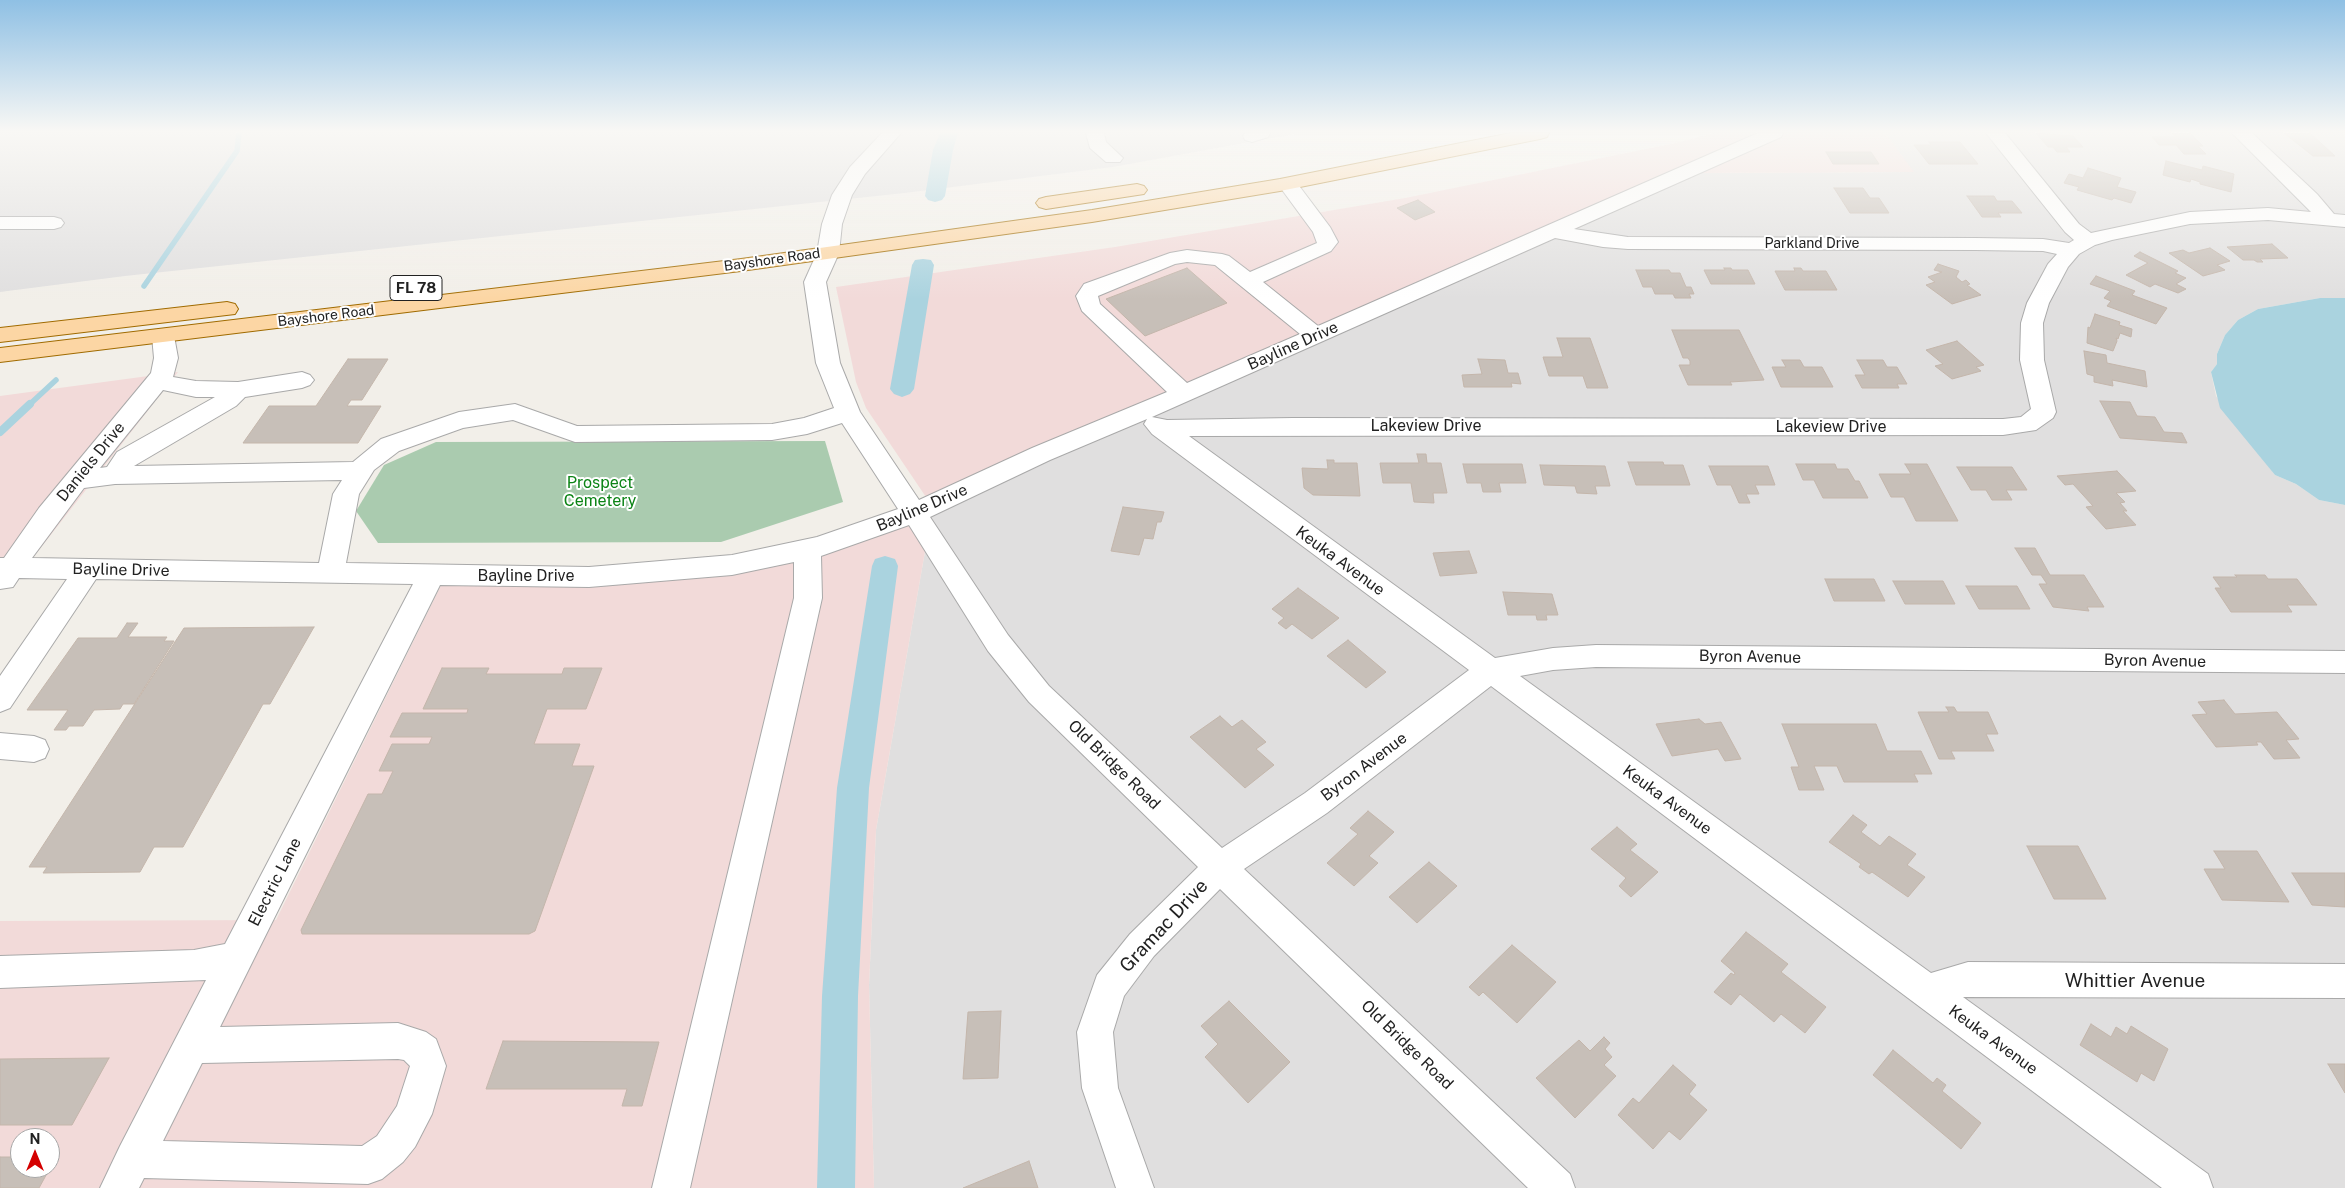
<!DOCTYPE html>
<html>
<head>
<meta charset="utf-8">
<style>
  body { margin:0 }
  #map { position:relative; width:2345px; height:1188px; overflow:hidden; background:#f2efe9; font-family:"Public Sans",sans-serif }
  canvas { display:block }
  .north { position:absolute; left:10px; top:1128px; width:50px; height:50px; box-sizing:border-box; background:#fff; border:1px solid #a7a7a7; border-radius:50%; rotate:0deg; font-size:14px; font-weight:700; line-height:20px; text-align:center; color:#222 }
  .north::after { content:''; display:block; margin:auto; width:18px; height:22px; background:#d40000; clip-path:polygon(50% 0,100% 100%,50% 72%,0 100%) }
</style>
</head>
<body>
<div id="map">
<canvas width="2345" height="1188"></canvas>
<div class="north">N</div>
</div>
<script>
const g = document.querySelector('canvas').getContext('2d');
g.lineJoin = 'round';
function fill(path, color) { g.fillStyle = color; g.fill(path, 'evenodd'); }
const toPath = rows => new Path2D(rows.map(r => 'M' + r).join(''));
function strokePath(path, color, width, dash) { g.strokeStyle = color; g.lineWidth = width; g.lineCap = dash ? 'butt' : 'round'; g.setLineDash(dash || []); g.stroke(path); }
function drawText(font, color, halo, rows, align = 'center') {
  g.font = font + ' "Public Sans",sans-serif'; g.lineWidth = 4; g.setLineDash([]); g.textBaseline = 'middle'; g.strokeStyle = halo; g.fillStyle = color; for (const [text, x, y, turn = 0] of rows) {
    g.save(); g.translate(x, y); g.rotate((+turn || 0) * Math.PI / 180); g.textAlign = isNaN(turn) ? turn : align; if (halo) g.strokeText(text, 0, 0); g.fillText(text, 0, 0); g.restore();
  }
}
fill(toPath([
  [0,133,1300,133,1113,167,905,193,125,276,0,292],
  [1885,133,2345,133,2345,298,2320,298,2258,309,2238,320,2225,335,2217,354,2217,364,2211,372,2216,396,2275,475,2296,484,2319,500,2345,505,2345,1188,874,1188,869,985,876,830,933,506,1701,173,1913,172]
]), '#e0dfdf');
fill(toPath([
  [1714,133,1885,133,1914,172,1701,173,933,506,876,830,869,985,874,1188,0,1188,0,921,276,920,446,575,752,561,932,506,866,408,856,382,836,287,1115,247,1405,198,1680,142],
  [20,1138,50,1138,50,1168,20,1168],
  [178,372,28,564,0,564,0,396]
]), '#f2dad9');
fill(toPath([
  [825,441,843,502,721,542,378,543,356,511,384,465,436,442]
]), '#aacbaf');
fill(toPath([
  [2320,298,2345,298,2345,505,2319,500,2296,484,2275,475,2220,408,2211,372,2217,364,2217,354,2225,335,2238,320,2258,309]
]), '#aad3df');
strokePath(toPath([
  [144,286,237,151,239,133],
  [29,405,56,380]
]), '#aad3df', 5.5);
strokePath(toPath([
  [0,432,30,404]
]), '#aad3df', 8);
fill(toPath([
  [940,133,958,133,953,150,945,196,942,200,935,202,928,200,925,196,933,150,940,133],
  [923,259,931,260,934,265,914,389,910,394,902,397,894,394,890,389,912,265,915,260,923,259],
  [885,556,895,559,898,566,869,788,858,996,855,1188,817,1188,822,996,837,788,872,566,875,559,885,556]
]), '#aad3df');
const building = toPath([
  [2036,133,2073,136,2083,147,2066,147,2070,152,2057,152,2053,147,2048,147,2036,133],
  [2172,133,2190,133,2203,146,2198,146,2206,154,2184,154,2176,145,2159,145,2152,137,2177,137,2172,133],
  [2284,133,2310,133,2335,156,2313,156,2284,133],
  [1929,142,1960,142,1978,164,1929,164,1914,145,1931,145,1929,142],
  [1826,152,1871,152,1879,164,1833,164,1826,152],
  [2166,161,2202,170,2203,166,2234,174,2231,192,2200,184,2200,182,2191,179,2190,182,2163,175,2166,161],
  [2088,168,2121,178,2117,187,2136,192,2131,203,2114,198,2112,200,2077,190,2079,187,2064,183,2069,174,2083,178,2088,168],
  [1834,188,1863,188,1870,198,1879,198,1889,213,1850,213,1834,188],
  [1967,196,1994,196,1997,201,2012,201,2022,213,1998,213,2001,217,1982,217,1967,196],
  [1418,200,1435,212,1415,220,1397,208,1418,200],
  [2272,244,2288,258,2260,259,2263,262,2257,262,2254,260,2243,260,2227,247,2272,244],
  [2210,248,2230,261,2217,265,2225,270,2203,276,2169,253,2183,250,2189,253,2210,248],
  [2140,252,2178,271,2175,273,2186,278,2176,284,2186,289,2178,293,2155,284,2150,287,2126,275,2148,263,2134,256,2140,252],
  [1938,264,1959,271,1956,277,1962,282,1966,280,1970,284,1967,285,1981,295,1952,304,1926,285,1935,282,1928,277,1942,272,1934,270,1938,264],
  [1187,268,1227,303,1145,336,1106,299,1187,268],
  [1724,268,1731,268,1732,270,1748,270,1755,284,1711,284,1704,270,1725,270,1724,268],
  [1794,268,1801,268,1803,271,1826,271,1837,290,1785,290,1775,271,1795,271,1794,268],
  [1636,270,1669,270,1671,273,1680,273,1686,287,1691,287,1694,294,1689,294,1691,298,1675,298,1673,294,1655,294,1652,287,1643,287,1636,270],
  [2096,276,2135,291,2132,295,2167,308,2156,324,2107,306,2111,301,2104,298,2110,291,2090,284,2096,276],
  [2095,314,2120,322,2119,325,2132,329,2131,337,2120,333,2118,339,2116,338,2117,341,2113,351,2087,343,2088,327,2090,328,2095,314],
  [1672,330,1739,330,1764,380,1730,382,1732,385,1688,385,1679,365,1690,365,1690,361,1688,358,1683,358,1672,330],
  [1557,338,1590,338,1608,388,1587,388,1583,376,1549,376,1543,357,1563,357,1557,338],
  [1957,341,1984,365,1976,367,1981,371,1952,379,1935,366,1943,364,1926,350,1957,341],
  [2084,351,2106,355,2107,363,2145,371,2147,387,2112,380,2113,386,2094,382,2094,376,2087,374,2084,351],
  [348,359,388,359,362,400,351,400,347,406,381,406,358,443,243,443,269,406,316,406,348,359],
  [1478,359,1505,360,1508,373,1518,373,1521,384,1511,383,1512,387,1464,387,1462,375,1482,374,1478,359],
  [1782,360,1800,360,1804,367,1822,367,1833,387,1781,387,1772,367,1786,367,1782,360],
  [1857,360,1883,360,1887,367,1897,367,1907,384,1897,384,1899,388,1862,388,1855,375,1865,375,1857,360],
  [2100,401,2130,402,2137,416,2155,417,2164,432,2182,433,2187,443,2120,438,2100,401],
  [1417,454,1426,454,1427,463,1441,463,1447,493,1433,493,1434,503,1414,502,1411,483,1383,483,1380,463,1419,463,1417,454],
  [1327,460,1334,460,1334,463,1357,463,1360,496,1313,495,1304,488,1302,468,1328,469,1327,460],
  [1628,462,1663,462,1664,465,1683,465,1690,485,1636,485,1628,462],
  [1463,464,1522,464,1526,483,1499,483,1501,492,1483,492,1481,483,1467,483,1463,464],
  [1796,464,1835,464,1837,469,1848,469,1855,481,1859,481,1868,498,1823,498,1814,480,1803,480,1796,464],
  [1905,464,1927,464,1958,521,1916,521,1904,497,1891,497,1879,474,1911,474,1905,464],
  [1540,465,1605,466,1610,486,1595,486,1597,494,1577,493,1575,486,1544,485,1540,465],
  [1709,466,1768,466,1775,485,1755,485,1759,494,1746,494,1750,503,1739,503,1731,485,1717,485,1709,466],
  [1957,467,2012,467,2027,490,2006,490,2012,500,1992,500,1986,490,1971,490,1957,467],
  [2117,471,2136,491,2116,493,2125,502,2120,503,2127,511,2123,511,2136,525,2106,529,2086,507,2093,506,2073,484,2065,485,2057,476,2117,471],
  [1123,507,1164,512,1161,522,1157,522,1153,539,1144,538,1139,555,1111,551,1123,507],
  [2015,548,2035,548,2050,575,2084,575,2104,607,2087,607,2089,611,2053,607,2039,584,2047,584,2041,575,2032,575,2015,548],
  [1469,551,1477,573,1440,576,1433,553,1469,551],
  [2235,575,2265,575,2268,579,2297,579,2317,605,2287,605,2292,612,2231,612,2215,588,2221,588,2213,577,2237,577,2235,575],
  [1825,579,1874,579,1885,601,1834,601,1825,579],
  [1893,581,1943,581,1955,604,1905,604,1893,581],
  [1966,586,2017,586,2030,609,1979,609,1966,586],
  [1298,588,1339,618,1312,639,1292,624,1286,629,1278,623,1284,618,1272,609,1298,588],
  [1503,592,1552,594,1558,615,1546,615,1547,620,1537,620,1536,615,1508,615,1503,592],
  [127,623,138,623,128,637,167,637,164,641,174,641,134,704,123,704,120,709,94,710,83,726,69,726,66,730,54,730,68,710,27,710,78,638,117,638,127,623],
  [314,627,270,704,263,704,183,847,154,847,140,872,43,873,47,867,29,867,184,628,314,627],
  [1348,640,1386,672,1366,688,1327,656,1348,640],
  [442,668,489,668,486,674,562,674,564,668,602,668,586,709,547,709,534,744,580,744,572,766,594,766,535,931,529,934,302,934,301,930,368,794,382,794,393,771,379,771,392,744,429,744,432,737,390,737,402,713,467,713,468,709,423,709,442,668],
  [2224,700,2235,714,2277,712,2299,739,2286,740,2300,758,2274,759,2261,742,2256,742,2258,745,2216,747,2192,715,2207,714,2198,702,2224,700],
  [1946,707,1954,707,1957,712,1988,712,1998,734,1986,734,1994,751,1951,751,1955,759,1939,759,1918,712,1949,712,1946,707],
  [1220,716,1232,727,1242,720,1266,742,1256,749,1274,765,1245,788,1190,737,1220,716],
  [1699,719,1705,724,1721,722,1741,759,1725,761,1718,749,1672,756,1656,724,1699,719],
  [1782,724,1876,724,1887,751,1921,751,1932,774,1914,774,1918,782,1844,782,1837,766,1814,766,1824,790,1799,790,1791,767,1799,767,1782,724],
  [1368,811,1394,832,1369,856,1378,863,1354,886,1327,863,1358,834,1350,828,1368,811],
  [1853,815,1867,825,1861,832,1880,846,1889,836,1916,854,1907,865,1925,877,1908,897,1872,872,1869,874,1859,867,1861,864,1829,842,1853,815],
  [1617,827,1637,844,1630,850,1658,872,1631,897,1619,886,1626,878,1591,849,1617,827],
  [2027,846,2078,846,2106,899,2054,899,2027,846],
  [2214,851,2257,851,2289,902,2222,900,2204,869,2225,869,2214,851],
  [1429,862,1457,886,1417,923,1389,897,1429,862],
  [2292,873,2345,873,2345,907,2312,905,2292,873],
  [1746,932,1788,964,1781,972,1826,1007,1805,1033,1781,1014,1774,1022,1740,994,1731,1005,1714,992,1731,973,1734,975,1735,973,1721,961,1746,932],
  [1512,945,1556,982,1517,1023,1483,992,1479,996,1469,987,1512,945],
  [1229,1001,1290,1062,1248,1103,1205,1057,1218,1044,1201,1026,1229,1001],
  [1001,1011,998,1078,963,1079,968,1012,1001,1011],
  [2091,1024,2111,1037,2116,1027,2127,1034,2131,1026,2168,1049,2154,1081,2141,1073,2137,1082,2080,1045,2091,1024],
  [1604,1037,1610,1043,1605,1049,1612,1057,1604,1065,1616,1076,1575,1118,1536,1078,1579,1040,1590,1051,1604,1037],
  [503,1041,659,1042,642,1106,622,1106,627,1089,486,1089,503,1041],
  [1893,1050,1933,1083,1937,1078,1946,1085,1942,1091,1981,1123,1961,1149,1873,1075,1893,1050],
  [109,1058,72,1125,0,1125,0,1059,109,1058],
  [2328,1064,2345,1064,2345,1093,2328,1064],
  [1673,1065,1696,1085,1689,1094,1707,1110,1680,1140,1669,1131,1653,1149,1618,1115,1633,1098,1639,1103,1673,1065],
  [0,1157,20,1157,20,1168,50,1168,39,1188,0,1188,0,1157],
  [1029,1161,1038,1188,963,1188,1029,1161]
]);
fill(building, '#c7bfb8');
strokePath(building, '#c4b6ab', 1);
const minor = toPath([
  [882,133,901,133,865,174,852,195,842,224,839,253,826,282,840,363,860,412,919,500,1032,448,1167,392,1082,311,1076,296,1084,284,1170,253,1187,250,1222,254,1229,256,1250,272,1317,243,1313,232,1277,183,1280,179,1294,179,1330,227,1338,242,1331,251,1263,282,1318,326,1758,133,1783,133,1781,137,1574,229,1628,237,1975,238,2043,239,2069,243,2074,240,2065,232,1986,133,2005,133,2079,224,2091,233,2190,212,2268,208,2311,212,2232,133,2252,133,2317,194,2334,214,2345,215,2345,227,2268,220,2190,224,2112,240,2095,245,2079,254,2068,267,2049,303,2043,323,2044,360,2056,412,2053,418,2036,430,2003,435,1189,436,1495,658,1553,648,1596,645,2345,651,2345,673,1596,667,1553,670,1520,676,1931,973,1968,962,2345,964,2345,998,1963,997,2208,1174,2213,1188,2162,1188,1491,686,1327,813,1244,869,1570,1174,1575,1188,1528,1188,1220,889,1154,956,1124,996,1113,1032,1118,1088,1154,1188,1116,1188,1082,1088,1077,1032,1097,975,1130,934,1198,867,1029,702,988,651,909,525,821,556,822,598,690,1188,652,1188,794,598,794,562,732,575,589,587,440,585,220,1027,398,1023,426,1032,436,1039,446,1066,432,1114,415,1147,403,1162,382,1179,368,1184,144,1178,139,1188,100,1188,120,1146,206,980,0,988,0,956,194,950,225,944,413,584,96,579,10,708,0,712,0,676,67,579,19,578,13,587,0,589,0,558,4,558,39,508,151,373,154,358,152,336,155,331,163,329,171,331,174,336,178,358,173,377,196,381,238,382,302,372,310,375,314,380,310,385,302,388,245,397,236,406,134,466,353,462,381,439,459,412,515,404,577,426,772,424,804,418,834,408,816,363,804,282,817,253,822,224,832,195,850,167,882,133],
  [1555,238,1603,247,1628,249,1975,250,2043,251,2057,254,2048,264,2027,303,2021,323,2020,360,2031,409,2021,417,2003,419,1293,418,1167,420,1152,417,1555,238],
  [1187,262,1215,265,1300,334,1187,383,1100,304,1098,296,1175,264,1187,262],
  [163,390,196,397,215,397,117,452,107,467,100,468,163,390],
  [1147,419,1144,424,1152,434,1469,670,1305,793,1222,848,1049,686,1008,635,930,517,1050,460,1147,419],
  [513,420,575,442,772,440,807,434,842,423,898,509,817,537,732,555,589,567,346,563,359,494,374,470,399,451,463,428,513,420],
  [342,480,333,494,319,563,32,558,84,488,115,484,342,480],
  [398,1059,404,1060,410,1066,397,1106,377,1136,362,1146,163,1141,202,1063,398,1059],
  [1086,133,1104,133,1106,142,1123,158,1120,162,1106,162,1090,148,1086,133],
  [1245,133,1270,133,1268,137,1252,142,1245,140,1243,136,1245,133],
  [0,217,54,217,61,219,64,223,61,227,54,229,0,229,0,217],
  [0,733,34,736,45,740,49,749,45,758,34,762,0,759,0,733]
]);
const major = toPath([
  [1511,133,1549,133,1547,137,1540,139,1280,191,1092,222,741,271,0,362,0,348,741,259,1092,210,1280,179,1511,133],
  [1137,184,1144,186,1147,190,1144,194,1046,209,1039,207,1036,203,1039,199,1046,197,1137,184],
  [227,302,235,304,238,309,235,314,0,342,0,328,227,302]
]);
strokePath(minor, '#a9a9a9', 2);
strokePath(major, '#a06b00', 2);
fill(minor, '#fff');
fill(major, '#fcd6a4');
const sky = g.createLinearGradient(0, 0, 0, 299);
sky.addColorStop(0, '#8fc0e4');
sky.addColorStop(0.44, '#f9f8f5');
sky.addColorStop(1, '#f9f8f500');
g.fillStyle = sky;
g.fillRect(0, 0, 2345, 299);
drawText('14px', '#222', '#fff', [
  ["Parkland Drive",1812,244],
  ["Bayshore Road",772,260,-8],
  ["Bayshore Road",326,316,-7]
]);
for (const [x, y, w] of [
  [416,288,52]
]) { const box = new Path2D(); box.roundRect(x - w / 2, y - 12.5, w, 25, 4); g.fillStyle = '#fff'; g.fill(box); strokePath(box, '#222', 1); }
drawText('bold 15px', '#222', null, [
  ["FL 78",416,288]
]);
drawText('16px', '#222', '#fff', [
  ["Bayline Drive",1293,346,-24],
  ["Lakeview Drive",1426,426],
  ["Lakeview Drive",1831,427],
  ["Daniels Drive",91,462,-51],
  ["Bayline Drive",922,508,-23],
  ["Keuka Avenue",1340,561,36],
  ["Bayline Drive",121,570,1],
  ["Bayline Drive",526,576],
  ["Byron Avenue",1750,657,1],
  ["Byron Avenue",2155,661,1],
  ["Old Bridge Road",1114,765,44],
  ["Byron Avenue",1364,767,-37],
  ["Keuka Avenue",1667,800,36],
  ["Electric Lane",275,882,-63],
  ["Keuka Avenue",1993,1040,36],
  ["Old Bridge Road",1407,1045,44]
]);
drawText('16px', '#0c8416', '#fff', [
  ["Prospect",600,483],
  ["Cemetery",600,501]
]);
drawText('19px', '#222', '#fff', [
  ["Gramac Drive",1164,926,-47],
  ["Whittier Avenue",2135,981]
]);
</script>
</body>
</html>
